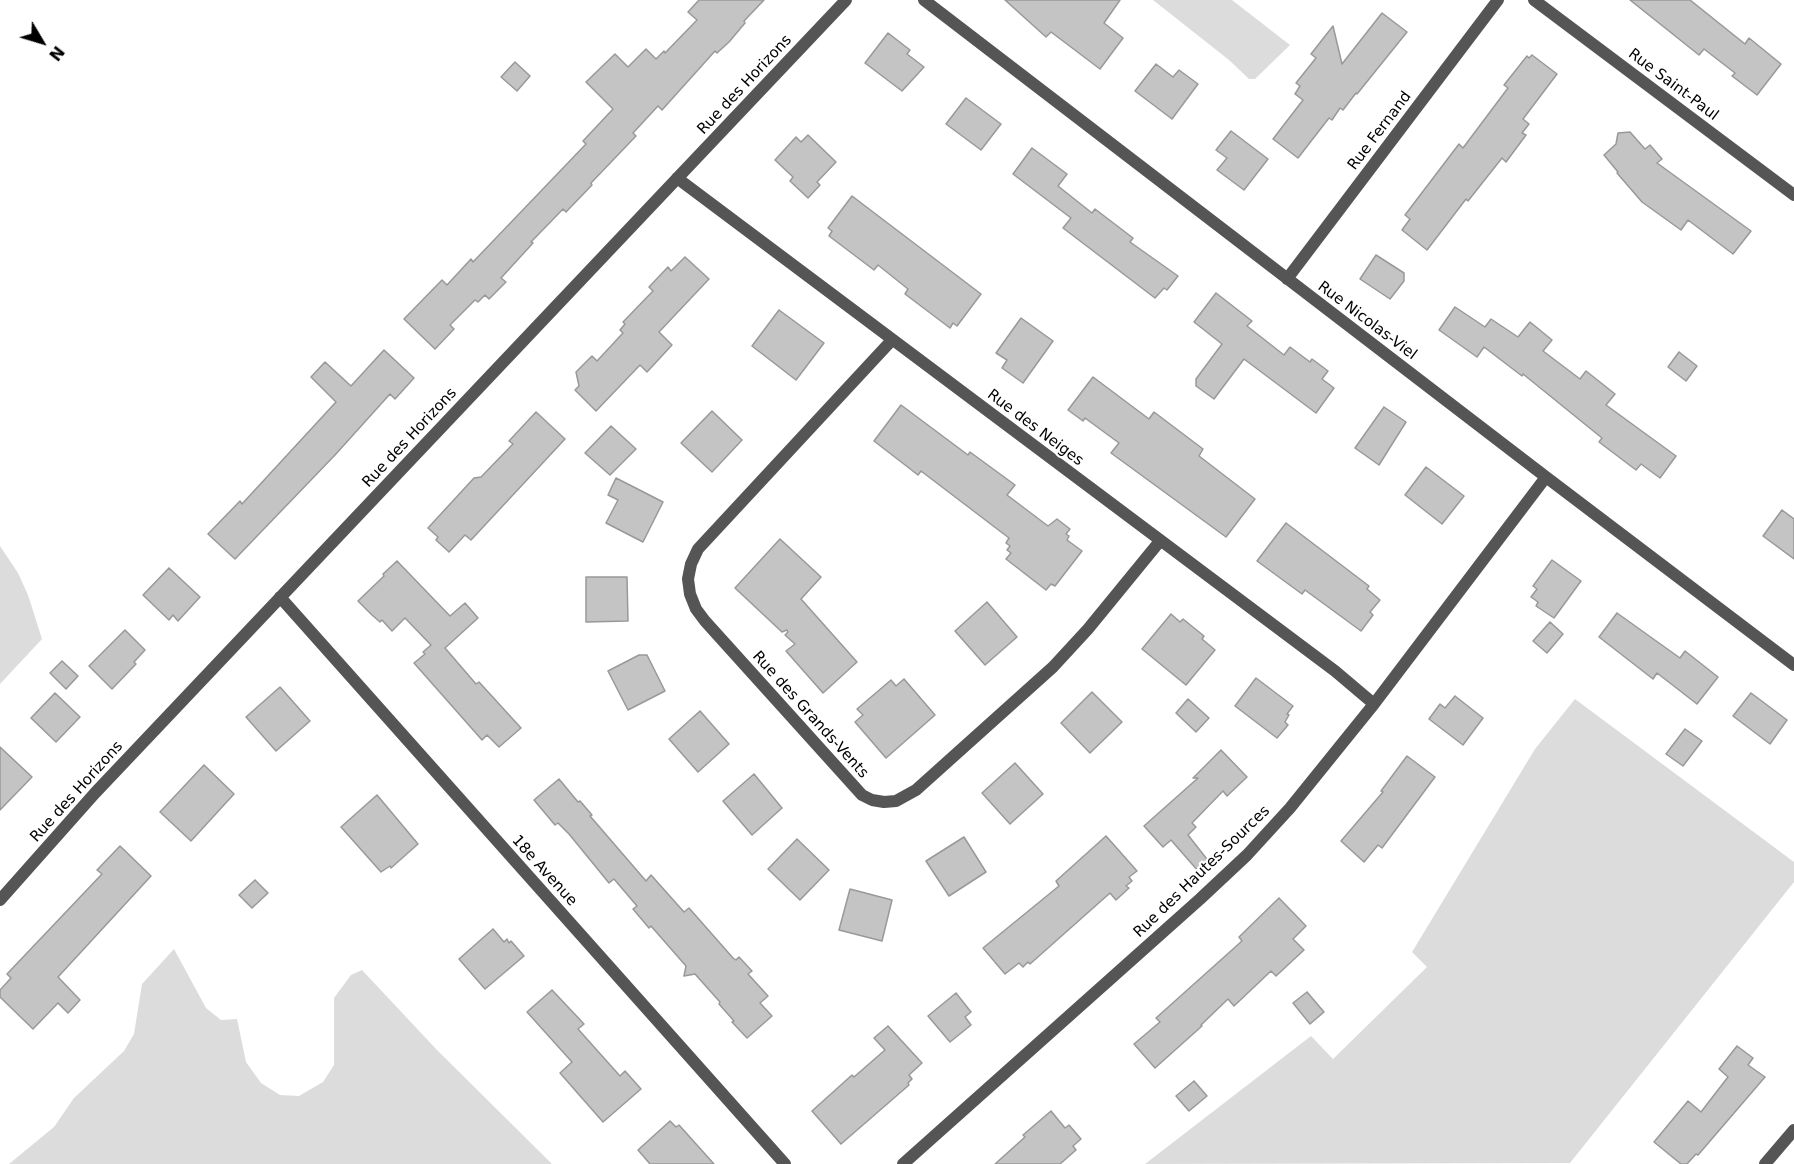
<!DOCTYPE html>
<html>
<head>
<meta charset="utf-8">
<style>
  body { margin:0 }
  #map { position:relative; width:1794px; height:1164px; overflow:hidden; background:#fff; font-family:"DejaVu Sans",sans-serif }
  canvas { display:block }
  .north { position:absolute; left:12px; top:12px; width:60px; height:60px; -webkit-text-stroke:4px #fff; paint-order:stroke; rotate:128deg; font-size:16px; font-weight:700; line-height:24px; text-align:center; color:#000 }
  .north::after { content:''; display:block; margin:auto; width:21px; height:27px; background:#000; clip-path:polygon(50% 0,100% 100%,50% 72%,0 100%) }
</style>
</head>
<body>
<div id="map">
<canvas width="1794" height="1164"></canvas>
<div class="north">N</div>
</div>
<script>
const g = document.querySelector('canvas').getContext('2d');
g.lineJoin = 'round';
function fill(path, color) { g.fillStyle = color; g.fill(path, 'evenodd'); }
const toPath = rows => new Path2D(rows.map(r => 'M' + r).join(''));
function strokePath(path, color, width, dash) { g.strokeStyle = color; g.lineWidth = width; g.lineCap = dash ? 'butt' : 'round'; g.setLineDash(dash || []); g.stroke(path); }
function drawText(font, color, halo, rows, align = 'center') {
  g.font = font + ' "DejaVu Sans",sans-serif'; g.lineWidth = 4.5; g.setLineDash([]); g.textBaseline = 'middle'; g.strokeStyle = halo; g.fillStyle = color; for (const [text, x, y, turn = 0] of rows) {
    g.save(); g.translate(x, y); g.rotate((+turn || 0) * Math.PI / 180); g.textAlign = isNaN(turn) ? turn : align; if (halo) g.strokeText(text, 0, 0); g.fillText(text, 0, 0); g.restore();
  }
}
fill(toPath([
  [1153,0,1232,0,1290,45,1255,79,1249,79,1229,60],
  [0,546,18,573,28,595,42,639,0,684],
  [1575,699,1794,862,1794,882,1570,1163,1145,1164,1311,1036,1333,1059,1427,967,1412,952,1535,749],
  [174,949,206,1008,221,1020,237,1019,246,1062,261,1083,280,1095,299,1096,323,1082,334,1065,334,998,351,975,362,970,437,1050,552,1164,9,1164,54,1127,74,1098,124,1051,134,1034,142,984]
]), '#dcdcdc');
const building = toPath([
  [699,0,764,0,744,21,745,23,729,42,717,53,715,51,662,110,658,106,633,133,636,136,591,183,592,185,566,212,563,209,531,242,533,243,501,278,506,282,489,299,485,295,478,302,475,300,450,325,454,329,435,349,404,319,442,280,447,285,471,259,473,262,586,144,583,141,613,109,586,82,615,54,628,67,646,49,656,59,664,51,665,53,697,20,688,12,699,0],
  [1005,0,1120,0,1104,23,1123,38,1100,69,1051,32,1046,37,1005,0],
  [1630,0,1690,0,1745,44,1749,38,1781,64,1757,95,1732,76,1735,73,1704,49,1699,55,1630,0],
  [1382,13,1407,32,1357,94,1356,93,1343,110,1340,108,1332,120,1329,118,1298,158,1273,139,1303,100,1295,94,1300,86,1296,83,1316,58,1311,54,1333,26,1342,64,1382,13],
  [888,33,910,50,907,54,924,67,902,91,865,63,888,33],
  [1532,55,1557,74,1523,119,1529,124,1522,133,1526,135,1506,162,1502,158,1468,201,1466,199,1427,250,1402,230,1410,219,1405,215,1459,144,1463,148,1508,88,1504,85,1527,56,1529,58,1532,55],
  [515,62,530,76,517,91,501,77,515,62],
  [1156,64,1173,77,1179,70,1198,84,1172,119,1135,91,1156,64],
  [966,98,1001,124,981,150,946,124,966,98],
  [1231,131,1268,159,1244,190,1217,170,1227,158,1216,150,1231,131],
  [1630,132,1645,149,1650,145,1662,159,1657,163,1751,231,1733,254,1688,220,1681,230,1642,202,1617,173,1618,172,1604,155,1616,144,1618,133,1630,132],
  [808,135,836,162,817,182,820,185,808,198,790,181,793,177,775,160,796,137,801,142,808,135],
  [1032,148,1067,174,1058,186,1092,213,1095,209,1133,238,1130,242,1178,276,1167,290,1164,288,1155,298,1063,228,1071,218,1013,174,1032,148],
  [852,196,981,294,957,326,953,323,950,328,905,294,908,289,878,265,874,270,829,236,832,231,828,228,852,196],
  [1376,255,1404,273,1404,281,1390,299,1360,279,1376,255],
  [685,257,709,279,659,332,672,345,647,372,640,365,596,411,575,390,579,386,576,372,592,356,597,361,623,333,620,330,625,324,623,322,653,291,649,287,668,267,671,271,685,257],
  [1216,293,1252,321,1247,326,1284,355,1290,347,1310,362,1312,359,1328,371,1322,379,1334,388,1316,413,1244,359,1214,399,1196,386,1196,379,1222,344,1194,322,1216,293],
  [1455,307,1485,327,1491,319,1518,337,1530,322,1552,340,1543,351,1580,379,1586,371,1615,394,1606,405,1676,456,1660,478,1641,464,1636,470,1599,442,1602,438,1523,374,1522,376,1484,347,1477,357,1439,330,1455,307],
  [779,310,824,343,796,380,752,346,779,310],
  [1021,318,1053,341,1023,383,1002,368,1007,360,996,353,1021,318],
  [384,350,414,378,395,399,390,394,335,455,235,559,208,534,240,501,242,504,336,402,311,377,325,362,351,386,384,350],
  [1679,352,1697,366,1686,381,1668,367,1679,352],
  [1093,377,1149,419,1154,412,1203,449,1199,456,1255,499,1226,537,1111,453,1119,443,1085,418,1083,421,1068,410,1093,377],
  [901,405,968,455,970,452,1015,485,1007,495,1048,526,1057,519,1070,529,1066,534,1069,536,1067,540,1082,551,1055,586,1051,584,1046,590,1006,559,1011,553,1007,550,1010,546,1006,543,1009,538,921,471,918,475,874,441,901,405],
  [1384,407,1406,422,1379,465,1355,448,1384,407],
  [712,411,742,440,712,472,681,443,712,411],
  [536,412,565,439,471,540,465,535,449,552,436,540,438,537,428,528,474,478,481,477,513,444,509,441,536,412],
  [611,426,636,449,610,475,585,453,611,426],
  [1426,467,1464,496,1442,524,1405,495,1426,467],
  [616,478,663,502,643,542,606,523,618,500,608,495,616,478],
  [1782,510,1794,519,1794,559,1763,536,1782,510],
  [1286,523,1369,586,1367,589,1380,600,1370,612,1373,615,1361,631,1305,590,1302,594,1257,561,1286,523],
  [780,539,821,577,801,599,857,662,823,693,786,651,795,644,785,635,788,632,787,630,782,632,735,588,780,539],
  [1552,560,1581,581,1554,618,1536,606,1538,602,1531,597,1537,589,1533,586,1552,560],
  [397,561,450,616,465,603,478,618,445,648,476,684,479,682,521,728,499,747,487,735,482,740,414,663,425,654,423,652,431,645,405,618,392,631,382,620,380,622,372,615,358,601,384,576,383,574,397,561],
  [169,568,200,597,178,621,173,615,169,620,143,595,169,568],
  [586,577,627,577,628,621,586,622,586,577],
  [987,602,1017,637,985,665,955,631,987,602],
  [1617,613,1680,658,1685,651,1718,677,1697,704,1657,673,1653,679,1599,637,1617,613],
  [1171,614,1180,622,1183,619,1204,636,1202,639,1215,650,1186,685,1142,649,1171,614],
  [1550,622,1563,634,1547,653,1533,641,1550,622],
  [125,630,145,650,134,662,136,664,112,689,89,666,125,630],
  [639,655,647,655,665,691,628,710,608,671,639,655],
  [62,661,78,676,66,689,50,673,62,661],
  [1256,678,1293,706,1287,714,1289,715,1285,722,1288,725,1277,738,1235,706,1256,678],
  [904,679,935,715,886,758,855,722,863,715,857,709,891,680,896,686,904,679],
  [280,687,310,721,276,751,246,717,280,687],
  [1092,692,1122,722,1090,753,1061,723,1092,692],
  [55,693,80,717,56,742,31,718,55,693],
  [1751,693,1787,720,1770,744,1733,716,1751,693],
  [1455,696,1483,718,1463,745,1429,719,1440,704,1445,708,1455,696],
  [1188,699,1209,718,1196,732,1176,713,1188,699],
  [700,711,729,744,698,772,669,739,700,711],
  [1685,729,1702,741,1683,766,1666,754,1685,729],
  [0,747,32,777,0,810,0,747],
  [1221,750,1247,777,1227,796,1223,791,1192,823,1196,827,1188,835,1210,863,1199,872,1171,840,1163,847,1144,826,1198,778,1193,778,1221,750],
  [1407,756,1435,777,1382,848,1378,845,1364,862,1341,841,1383,792,1381,791,1407,756],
  [1015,763,1043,794,1010,824,982,793,1015,763],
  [204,765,234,794,191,841,160,812,204,765],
  [754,774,782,808,752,835,723,801,754,774],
  [559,779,578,802,580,801,592,815,590,816,646,881,651,875,684,912,689,908,733,958,736,960,739,957,752,971,748,974,768,996,760,1003,772,1016,747,1038,732,1022,734,1021,719,1004,720,1002,695,974,684,976,686,966,651,926,649,928,633,909,637,906,614,879,609,883,569,834,558,823,555,825,534,800,559,779],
  [377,795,418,844,391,868,390,866,381,872,341,827,377,795],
  [1106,836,1137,871,1129,877,1132,881,1126,886,1129,888,1116,900,1110,893,1030,964,1028,962,1023,967,1019,963,1005,974,983,948,1059,886,1056,881,1106,836],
  [964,837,986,872,949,896,926,861,964,837],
  [797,839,829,870,800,900,768,869,797,839],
  [120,846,151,876,58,977,80,1000,68,1013,58,1003,33,1029,0,997,0,990,11,978,7,974,102,874,97,870,120,846],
  [255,880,268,893,252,908,239,895,255,880],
  [850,889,892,900,882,941,839,930,850,889],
  [1279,898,1306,926,1293,939,1304,950,1276,976,1271,971,1234,1006,1228,999,1201,1025,1202,1026,1155,1068,1134,1044,1160,1022,1156,1018,1242,941,1239,937,1279,898],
  [493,929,504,942,507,939,509,943,511,941,524,956,485,989,459,959,493,929],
  [552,990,584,1024,578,1029,620,1076,625,1071,641,1089,603,1122,560,1073,572,1062,527,1012,552,990],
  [1307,992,1324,1012,1310,1024,1293,1003,1307,992],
  [956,993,971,1012,965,1017,971,1025,950,1042,928,1016,956,993],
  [888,1026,922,1063,909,1075,912,1079,908,1083,909,1085,841,1144,812,1111,852,1075,854,1077,885,1050,874,1038,888,1026],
  [1737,1046,1753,1058,1748,1065,1765,1077,1698,1155,1696,1154,1687,1164,1681,1164,1654,1142,1688,1101,1701,1112,1728,1077,1719,1069,1737,1046],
  [1194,1081,1207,1096,1189,1111,1176,1096,1194,1081],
  [1051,1111,1065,1128,1069,1125,1081,1139,1073,1146,1076,1150,1060,1164,995,1164,1025,1137,1023,1135,1051,1111],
  [670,1121,676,1127,679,1125,714,1164,650,1164,638,1150,670,1121]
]);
fill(building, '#c4c4c4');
strokePath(building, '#999', 1.5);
strokePath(toPath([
  [924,0,1546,477,1794,665],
  [1534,0,1794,195],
  [677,178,1335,671,1374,704],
  [1287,279,1498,0],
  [892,340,698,549,691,564,688,579,690,594,696,609,705,621,862,795,872,800,884,802,896,801,916,790,1053,667,1088,629,1160,541],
  [280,597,785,1164],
  [0,900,95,793,846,0],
  [903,1164,1200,899,1247,855,1290,808,1374,704,1546,477],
  [1765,1164,1794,1130]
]), '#555', 12);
drawText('15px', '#000', '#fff', [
  ["Rue des Horizons",745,85,-47],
  ["Rue Saint-Paul",1673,85,37],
  ["Rue Fernand",1380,131,-53],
  ["Rue Nicolas-Viel",1367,321,37],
  ["Rue des Neiges",1035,428,37],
  ["Rue des Horizons",410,438,-47],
  ["Rue des Grands-Vents",810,715,48],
  ["Rue des Horizons",77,792,-48],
  ["18e Avenue",544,871,48],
  ["Rue des Hautes-Sources",1202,872,-44]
]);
</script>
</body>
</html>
